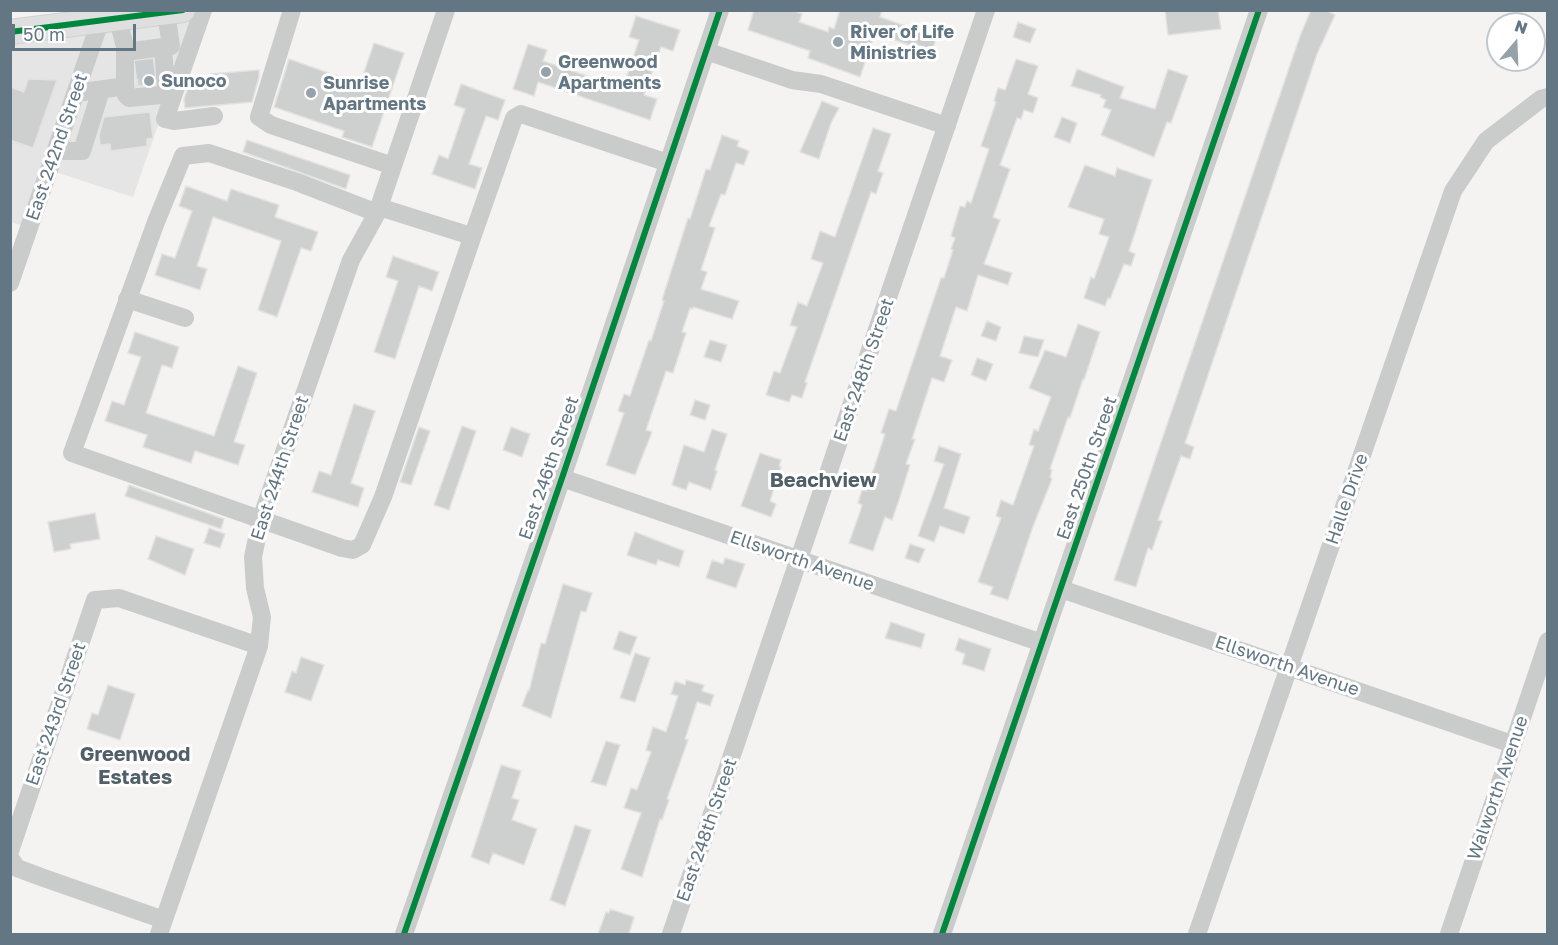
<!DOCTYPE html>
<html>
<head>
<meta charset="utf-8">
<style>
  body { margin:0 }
  #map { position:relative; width:1558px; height:945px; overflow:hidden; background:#f4f3f1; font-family:"Golos Text",sans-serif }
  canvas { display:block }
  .frame { position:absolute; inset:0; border:12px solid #627683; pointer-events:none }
  .north { position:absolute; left:1486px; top:12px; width:60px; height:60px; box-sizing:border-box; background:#fff; border:2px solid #c0c8cd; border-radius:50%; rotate:19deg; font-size:16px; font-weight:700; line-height:24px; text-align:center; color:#627683 }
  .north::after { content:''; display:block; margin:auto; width:21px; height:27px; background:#95a2aa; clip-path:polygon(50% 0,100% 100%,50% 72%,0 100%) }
  .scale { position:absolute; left:12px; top:24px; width:124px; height:27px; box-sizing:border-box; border:3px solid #627683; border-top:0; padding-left:8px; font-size:18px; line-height:21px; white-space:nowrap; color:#627683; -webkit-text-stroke:4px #fff; paint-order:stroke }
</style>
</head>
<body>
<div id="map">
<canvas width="1558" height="945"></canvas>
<div class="frame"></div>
<div class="north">N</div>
<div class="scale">50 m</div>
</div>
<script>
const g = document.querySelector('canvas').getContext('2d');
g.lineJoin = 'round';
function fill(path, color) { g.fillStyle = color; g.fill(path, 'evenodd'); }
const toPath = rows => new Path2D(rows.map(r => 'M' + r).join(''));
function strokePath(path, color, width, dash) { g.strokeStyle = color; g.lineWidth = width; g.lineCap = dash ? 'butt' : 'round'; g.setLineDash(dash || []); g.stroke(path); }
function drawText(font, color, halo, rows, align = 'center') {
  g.font = font + ' "Golos Text",sans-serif'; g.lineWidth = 6; g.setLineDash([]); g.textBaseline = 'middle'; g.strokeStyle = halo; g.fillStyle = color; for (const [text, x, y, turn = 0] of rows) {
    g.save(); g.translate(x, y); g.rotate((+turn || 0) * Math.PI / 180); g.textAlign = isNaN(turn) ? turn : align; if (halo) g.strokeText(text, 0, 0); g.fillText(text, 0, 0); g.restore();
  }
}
fill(toPath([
  [73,11,198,11,133,197,49,170,29,228,11,222,11,32,67,26]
]), '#e4e5e4');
const building = toPath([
  [754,10,792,10,802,14,799,22,828,32,829,27,834,29,840,10,882,10,880,17,922,32,923,30,937,36,932,50,913,44,912,46,875,33,860,77,808,58,810,51,748,30,754,10],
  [1165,10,1218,10,1221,29,1168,35,1165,10],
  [1311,10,1326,10,1335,15,1317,54,1185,443,1194,447,1190,459,1181,456,1158,520,1162,521,1152,550,1148,548,1136,587,1114,580,1300,36,1311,10],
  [636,16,680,30,673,51,661,47,644,95,657,99,650,120,538,82,534,96,513,89,528,44,547,50,543,61,623,88,639,40,629,37,636,16],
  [1018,22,1036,29,1030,43,1013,37,1018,22],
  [374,43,404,53,372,147,342,137,344,131,274,107,289,59,360,84,374,43],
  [1016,59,1038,66,1028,94,1038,98,1033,113,1024,110,1021,119,1017,118,1000,165,1010,169,993,217,1000,220,984,264,1012,273,1008,285,978,275,967,311,956,307,940,356,952,360,944,382,932,378,912,439,915,439,906,464,910,465,899,500,892,520,885,517,873,551,849,543,861,509,862,505,858,503,862,490,866,491,875,465,885,434,881,433,889,409,896,411,941,278,944,278,953,250,951,249,955,238,951,236,960,206,965,207,967,201,971,203,989,149,981,146,996,102,994,101,998,88,1005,90,1006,88,1016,59],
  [153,60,154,84,138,86,136,62,153,60],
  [1077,69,1124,87,1120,98,1155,109,1168,69,1188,76,1171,123,1167,122,1154,157,1101,135,1111,110,1103,107,1106,100,1100,97,1101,95,1071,86,1077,69],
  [259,70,259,77,252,102,185,108,184,99,191,79,210,76,210,74,259,70],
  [28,79,57,80,33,148,10,140,10,87,24,92,28,79],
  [461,84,505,100,498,120,486,116,469,164,482,168,475,189,432,174,439,155,448,159,465,109,454,105,461,84],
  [822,101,839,108,831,123,819,159,800,152,822,101],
  [150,112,153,138,147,139,147,146,111,151,110,144,100,145,99,135,104,117,150,112],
  [1062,117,1077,123,1070,143,1054,137,1062,117],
  [873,128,891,134,878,171,883,173,876,194,871,192,805,382,807,383,802,398,792,395,789,402,766,395,774,371,780,373,797,327,790,325,798,302,807,306,823,263,811,259,820,231,835,237,873,128],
  [722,135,739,141,737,146,749,151,744,165,736,163,725,195,721,194,709,226,715,228,701,270,707,272,701,289,739,301,732,319,693,307,693,309,690,308,682,332,686,333,673,373,666,371,646,430,652,432,635,475,606,465,624,413,618,411,624,394,630,396,649,340,651,341,664,301,662,300,682,237,688,218,690,219,706,169,710,170,722,135],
  [247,140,350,175,346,189,243,152,247,140],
  [1085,165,1115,176,1117,168,1152,180,1129,251,1135,254,1131,266,1124,264,1110,299,1108,298,1105,306,1084,298,1091,277,1094,279,1109,237,1099,234,1104,219,1068,207,1085,165],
  [186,186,227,201,231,189,279,205,275,217,318,232,311,251,301,248,277,317,258,310,281,241,213,217,197,266,207,269,200,290,155,275,162,254,175,258,192,211,179,206,186,186],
  [393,256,439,272,432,291,419,286,395,359,374,352,398,281,386,277,393,256],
  [987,321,1001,327,996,341,981,336,987,321],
  [1078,324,1100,332,1084,380,1083,379,1070,418,1068,417,1050,469,1052,470,1050,477,1052,479,1032,529,1008,600,990,594,993,587,978,582,1001,518,996,516,1001,500,1013,505,1034,446,1029,445,1034,429,1038,431,1051,397,1029,388,1045,350,1066,357,1078,324],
  [135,332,179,347,172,368,162,365,146,413,214,436,238,366,257,373,234,442,245,445,238,465,195,451,191,463,143,447,147,435,105,421,112,401,124,405,141,357,128,353,135,332],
  [1024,336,1044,340,1038,357,1019,353,1024,336],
  [710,340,727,345,721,362,704,357,710,340],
  [977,358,993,364,986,381,971,375,977,358],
  [695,400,710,405,705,420,690,415,695,400],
  [354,404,375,411,351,483,364,488,358,507,312,492,319,471,331,475,354,404],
  [462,426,476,431,449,510,434,505,462,426],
  [419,427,430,431,411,485,400,482,419,427],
  [511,427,530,434,522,457,503,450,511,427],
  [712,429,727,434,715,470,717,471,711,490,689,482,686,490,672,485,684,445,704,452,712,429],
  [939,446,961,454,944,508,970,517,964,534,940,526,934,542,918,536,944,464,934,461,939,446],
  [760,453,781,460,779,466,781,467,770,501,776,504,771,517,741,506,760,453],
  [129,485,224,519,221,529,125,496,129,485],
  [95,513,100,539,70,544,71,549,54,552,48,522,95,513],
  [209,528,225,534,220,548,204,543,209,528],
  [635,532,684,551,679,567,658,560,656,565,627,555,635,532],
  [156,536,194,549,185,575,148,559,156,536],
  [910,544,925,549,919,563,905,558,910,544],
  [725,558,745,564,736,588,706,578,712,560,723,564,725,558],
  [563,584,592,593,586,612,581,611,551,718,522,706,528,690,529,691,541,643,545,644,563,584],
  [891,622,925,634,921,648,885,638,891,622],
  [619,631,637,637,630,655,613,649,619,631],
  [959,638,991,649,984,671,962,664,965,654,955,650,959,638],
  [635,653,650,658,635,702,620,698,635,653],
  [301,657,324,665,311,701,285,692,292,671,296,673,301,657],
  [686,680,704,685,702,691,714,695,710,706,697,702,685,739,688,740,667,799,669,800,662,820,660,819,642,877,621,869,641,813,624,808,631,788,637,790,651,752,646,750,653,727,666,732,678,696,671,694,675,681,685,685,686,680],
  [108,685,135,694,120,740,87,729,92,713,98,715,108,685],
  [606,741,620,745,606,786,591,782,606,741],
  [501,765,521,771,512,798,519,800,512,820,537,829,524,865,493,853,489,864,471,857,501,765],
  [575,825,591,830,565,906,550,900,575,825],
  [610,909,634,917,629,934,598,934,606,912,609,913,610,909]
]);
fill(building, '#cecfcf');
strokePath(building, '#e3e2e1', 1.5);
strokePath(toPath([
  [136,70,159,67]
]), '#c8ced0', 18, [18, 9]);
const major = toPath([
  [10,32,183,10]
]);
strokePath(major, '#d0d1d0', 26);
strokePath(toPath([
  [203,10,165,119,174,121,214,116],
  [292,10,259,117,271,125,393,166],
  [706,51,792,80,821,84,947,126],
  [125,52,171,46,166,13],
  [125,83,126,95,129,98,161,95,166,89,163,48],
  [76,93,119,87,125,83,125,47,118,19],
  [56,151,82,151,101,90],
  [379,207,468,235,474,232,514,118,521,114,668,163],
  [377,213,297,182,209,153,183,156,156,222,72,453,342,548,353,550,362,545,383,497,474,232],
  [10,283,104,10],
  [127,299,185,318],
  [562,478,1042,643],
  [1061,589,1512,744],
  [10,851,95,600,119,598,259,646],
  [10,858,17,868,41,877,164,920],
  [159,934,259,646,262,617,255,588,253,557,261,519,351,260,377,213,446,10],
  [404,934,562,478,720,10],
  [671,934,986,10],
  [942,934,1259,10],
  [1197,934,1453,191,1486,141,1541,99,1548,97],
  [1449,934,1548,641]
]), '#cacccc', 18);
strokePath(major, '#dfdfe0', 24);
strokePath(toPath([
  [10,32,183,10],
  [404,934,562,478,720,10],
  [942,934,1259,10]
]), '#00873e', 6);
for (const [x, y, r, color] of [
  [838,42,6,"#95a2aa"],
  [546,72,6,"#95a2aa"],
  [149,81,6,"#95a2aa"],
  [311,93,6,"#95a2aa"]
]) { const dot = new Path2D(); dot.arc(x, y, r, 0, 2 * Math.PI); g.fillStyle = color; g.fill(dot); strokePath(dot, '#fff', 2); }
drawText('bold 18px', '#627683', '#fff', [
  ["River of Life",850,32],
  ["Ministries",850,53],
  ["Greenwood",558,62],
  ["Apartments",558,83],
  ["Sunoco",161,81],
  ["Sunrise",323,83],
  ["Apartments",323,104]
], 'left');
drawText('18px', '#627683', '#fff', [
  ["East 242nd Street",57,147,-71],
  ["East 248th Street",864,370,-71],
  ["East 244th Street",280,468,-72],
  ["East 246th Street",549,468,-71],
  ["East 250th Street",1087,468,-71],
  ["Halle Drive",1347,499,-71],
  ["Ellsworth Avenue",802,561,19],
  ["Ellsworth Avenue",1287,666,19],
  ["East 243rd Street",56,714,-71],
  ["Walworth Avenue",1498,788,-71],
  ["East 248th Street",707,830,-71]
]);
drawText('bold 20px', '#505f68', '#fff', [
  ["Beachview",823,481],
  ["Greenwood",135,755],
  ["Estates",135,778]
]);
</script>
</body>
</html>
